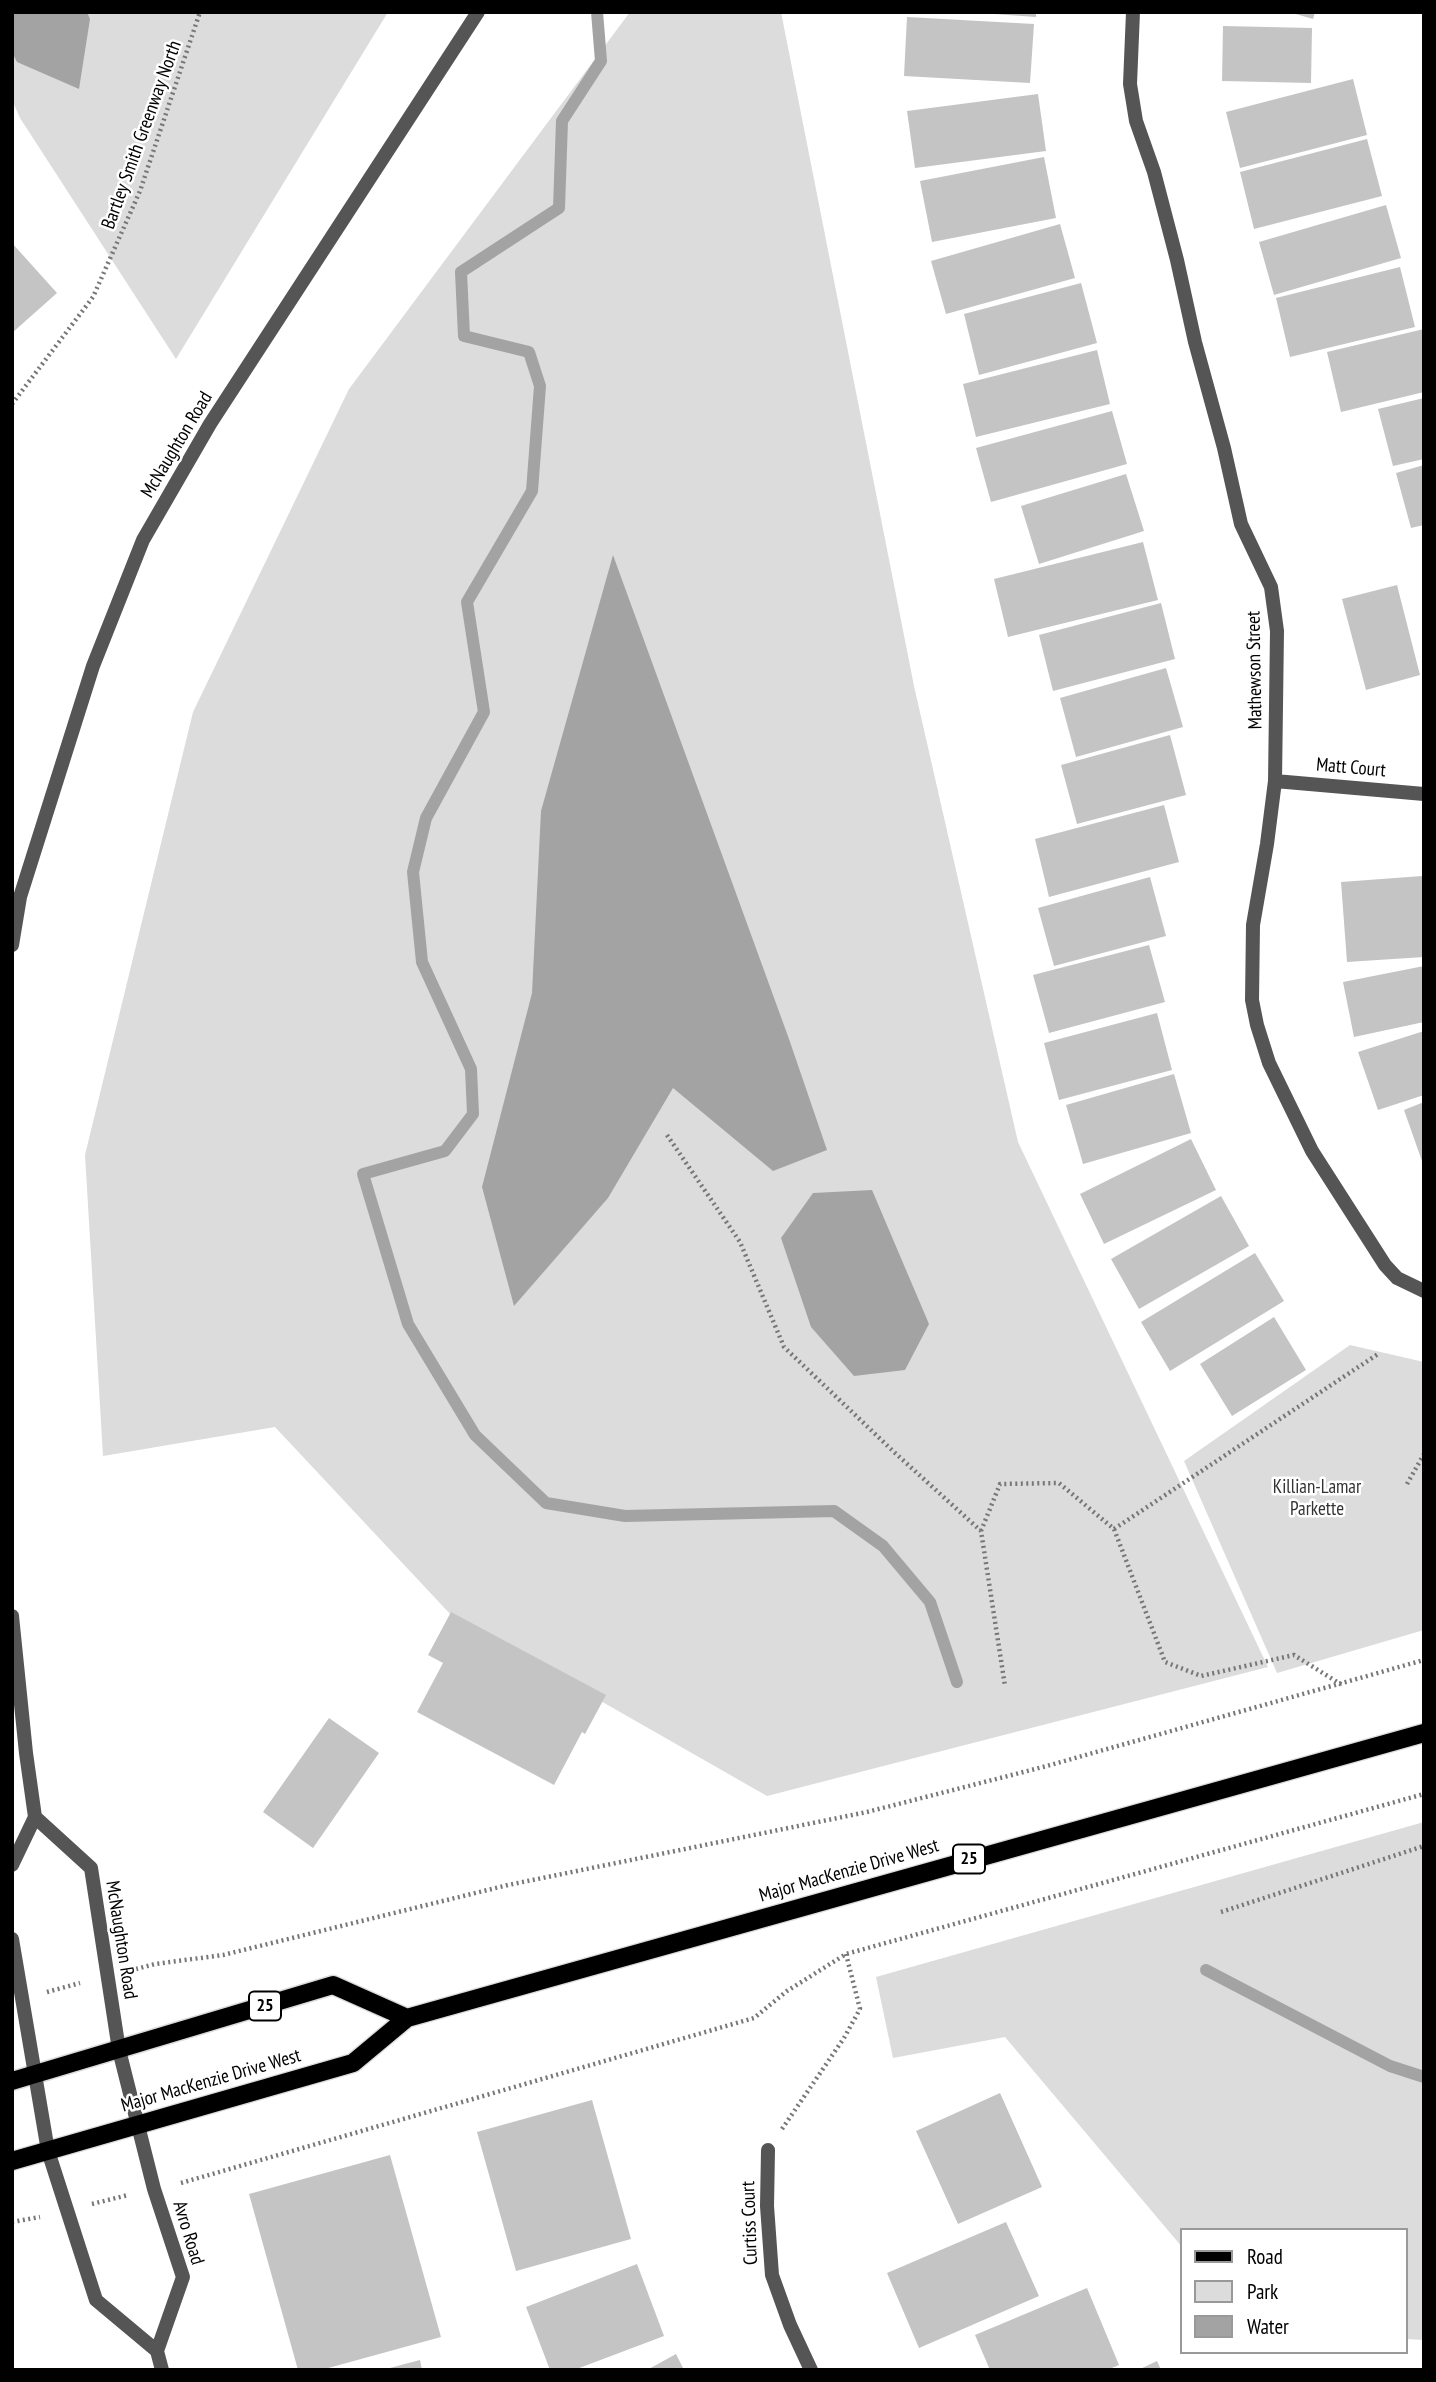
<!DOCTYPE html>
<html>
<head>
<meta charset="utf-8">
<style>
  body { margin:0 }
  #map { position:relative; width:1436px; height:2382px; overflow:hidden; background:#fff; font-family:"PT Sans Narrow",sans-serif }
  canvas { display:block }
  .frame { position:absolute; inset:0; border:14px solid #000; pointer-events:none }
  .legend { position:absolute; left:1180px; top:2228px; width:228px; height:126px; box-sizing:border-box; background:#fff; border:2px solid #999; margin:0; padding:9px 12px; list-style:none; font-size:21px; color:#000 }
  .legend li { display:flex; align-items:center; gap:14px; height:35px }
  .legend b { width:35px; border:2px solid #999 }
</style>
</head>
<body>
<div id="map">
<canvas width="1436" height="2382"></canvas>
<div class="frame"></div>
<ul class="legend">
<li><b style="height:9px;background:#000"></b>Road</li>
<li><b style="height:19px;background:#dcdcdc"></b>Park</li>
<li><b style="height:19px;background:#a3a3a3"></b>Water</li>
</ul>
</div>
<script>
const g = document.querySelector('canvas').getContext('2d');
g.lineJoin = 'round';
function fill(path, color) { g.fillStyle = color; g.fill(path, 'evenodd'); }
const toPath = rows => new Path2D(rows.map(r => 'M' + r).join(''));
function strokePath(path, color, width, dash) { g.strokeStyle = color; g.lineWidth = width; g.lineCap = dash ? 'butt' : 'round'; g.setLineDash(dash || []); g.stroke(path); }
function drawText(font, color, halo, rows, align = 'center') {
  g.font = font + ' "PT Sans Narrow",sans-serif'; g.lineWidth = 5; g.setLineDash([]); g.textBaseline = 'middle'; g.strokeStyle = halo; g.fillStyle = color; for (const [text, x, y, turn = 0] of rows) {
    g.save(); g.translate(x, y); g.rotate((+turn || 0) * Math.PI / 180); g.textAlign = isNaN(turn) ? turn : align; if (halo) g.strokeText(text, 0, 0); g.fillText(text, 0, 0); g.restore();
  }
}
fill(toPath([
  [12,12,388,12,176,359,20,118,12,100],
  [630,12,781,12,914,686,1018,1142,1268,1667,767,1796,452,1616,275,1427,103,1456,85,1155,193,712,349,389],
  [1350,1345,1424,1362,1424,1630,1277,1673,1184,1461],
  [1424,1822,1424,2340,1406,2339,1406,2230,1182,2230,1182,2247,1005,2037,893,2058,876,1977]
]), '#dcdcdc');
fill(toPath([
  [12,12,87,12,90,19,79,89,17,62,12,52],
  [613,555,789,1039,827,1150,773,1171,673,1088,608,1198,514,1306,482,1187,532,993,541,811],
  [872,1190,929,1324,905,1370,854,1376,811,1327,781,1238,813,1193]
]), '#a3a3a3');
strokePath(toPath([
  [597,12,601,61,562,121,559,208,461,272,464,336,529,352,540,386,532,491,467,602,484,712,426,818,413,872,422,962,471,1069,473,1114,445,1151,363,1174,408,1324,475,1435,546,1503,625,1516,834,1511,883,1546,930,1602,957,1682],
  [1206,1970,1390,2066,1424,2077]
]), '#a3a3a3', 12);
fill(toPath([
  [994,12,1036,12,1036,17,994,14],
  [1289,12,1315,12,1313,19],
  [907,17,1034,24,1030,83,904,76],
  [1223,26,1312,28,1311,83,1222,81],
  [1353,79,1367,135,1240,168,1226,112],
  [1038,94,1046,151,915,168,907,111],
  [1367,139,1382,196,1254,229,1240,172],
  [1044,157,1056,218,932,242,920,181],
  [1386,205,1401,258,1274,295,1259,242],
  [1060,224,1075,278,946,314,931,261],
  [12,243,57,293,12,333],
  [1400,267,1415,327,1290,357,1276,298],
  [1081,283,1097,343,979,375,964,314],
  [1424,329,1424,392,1341,412,1327,352],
  [1097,350,1110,404,976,437,963,384],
  [1424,398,1424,459,1393,466,1378,409],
  [1112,411,1127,464,991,502,976,448],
  [1424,465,1424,525,1411,528,1396,473],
  [1126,474,1144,531,1039,564,1021,506],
  [1143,542,1158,600,1008,637,994,579],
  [1397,585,1420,675,1366,690,1342,599],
  [1161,603,1175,659,1053,691,1039,635],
  [1166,668,1183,727,1076,757,1060,698],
  [1170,735,1186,795,1077,824,1061,765],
  [1164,805,1179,862,1049,897,1035,839],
  [1422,876,1424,957,1347,962,1341,882],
  [1150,877,1166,936,1054,966,1038,908],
  [1149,945,1165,1002,1049,1033,1033,975],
  [1424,966,1424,1022,1354,1037,1343,982],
  [1157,1013,1172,1070,1059,1100,1044,1043],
  [1424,1031,1424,1095,1378,1110,1358,1052],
  [1174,1074,1191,1133,1083,1164,1066,1105],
  [1424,1102,1424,1164,1423,1164,1404,1110],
  [1191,1139,1216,1190,1104,1244,1080,1194],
  [1221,1196,1249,1246,1139,1309,1111,1259],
  [1255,1253,1284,1301,1170,1371,1141,1322],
  [1274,1317,1306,1370,1232,1416,1200,1364],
  [451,1612,606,1695,585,1734,582,1732,554,1785,417,1712,443,1663,428,1655],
  [329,1718,379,1753,313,1848,263,1812],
  [1000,2093,1042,2187,958,2224,916,2131],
  [592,2100,631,2239,516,2271,477,2132],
  [390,2155,441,2337,321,2370,298,2370,249,2194],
  [1006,2222,1039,2296,919,2348,887,2273],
  [637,2264,664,2336,574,2370,550,2370,526,2307],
  [1087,2288,1119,2365,1107,2370,990,2370,975,2335],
  [676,2354,684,2370,647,2370],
  [420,2360,422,2370,386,2370,386,2369],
  [1157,2361,1161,2370,1138,2370]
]), '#c4c4c4');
const primary = toPath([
  [12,2081,333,1985,407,2018],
  [12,2161,353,2063,407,2018,1424,1733]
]);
strokePath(primary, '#dbdbdb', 21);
strokePath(toPath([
  [12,404,93,297,140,191,200,12],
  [667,1135,740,1242,784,1347,894,1452,981,1531,1005,1686],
  [1407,1484,1424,1454],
  [1114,1529,1378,1354],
  [981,1531,1000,1484,1059,1483,1114,1529,1165,1662,1201,1676,1294,1655,1342,1685],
  [1221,1912,1424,1846],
  [136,1969,155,1964,223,1955,508,1885,867,1812,1043,1767,1424,1660],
  [47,1992,80,1983],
  [782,2129,844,2038,860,2009,846,1954],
  [181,2183,754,2018,787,1991,846,1954,1424,1794],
  [92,2204,128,2195],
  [12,2222,40,2217]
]), '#777', 4.5, [2, 3.5]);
strokePath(toPath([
  [1133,12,1130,84,1136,121,1154,172,1177,260,1195,342,1224,448,1241,524,1271,587,1277,631,1275,781,1267,844,1253,925,1252,1000,1257,1025,1269,1063,1312,1151,1385,1265,1397,1278,1424,1291],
  [1275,781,1424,794],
  [768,2150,767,2206,772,2275,790,2325,811,2370]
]), '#555', 14);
strokePath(toPath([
  [12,945,20,897,93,666,143,540,210,424,478,12],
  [12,1616,26,1753,35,1817,12,1865],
  [35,1817,91,1868,119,2050,154,2189,183,2277,157,2351,162,2370],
  [12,1939,48,2151,96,2300,157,2351]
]), '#555', 14);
strokePath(primary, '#000', 18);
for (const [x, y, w] of [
  [969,1859,32],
  [265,2006,32]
]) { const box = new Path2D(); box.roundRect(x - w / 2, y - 14.5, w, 29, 5); g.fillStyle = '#fff'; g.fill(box); strokePath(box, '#000', 2); }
drawText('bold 18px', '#000', null, [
  ["25",969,1859],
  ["25",265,2006]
]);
drawText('19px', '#000', '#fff', [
  ["Bartley Smith Greenway North",142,135,-70],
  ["McNaughton Road",177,445,-59],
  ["Mathewson Street",1255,670,-91],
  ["Matt Court",1351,768,5],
  ["Major MacKenzie Drive West",849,1871,-16],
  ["McNaughton Road",121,1940,81],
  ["Major MacKenzie Drive West",211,2081,-16],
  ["Curtiss Court",750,2223,-92],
  ["Avro Road",188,2233,73]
]);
drawText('19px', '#333', '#fff', [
  ["Killian-Lamar",1317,1488],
  ["Parkette",1317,1510]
]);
</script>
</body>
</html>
